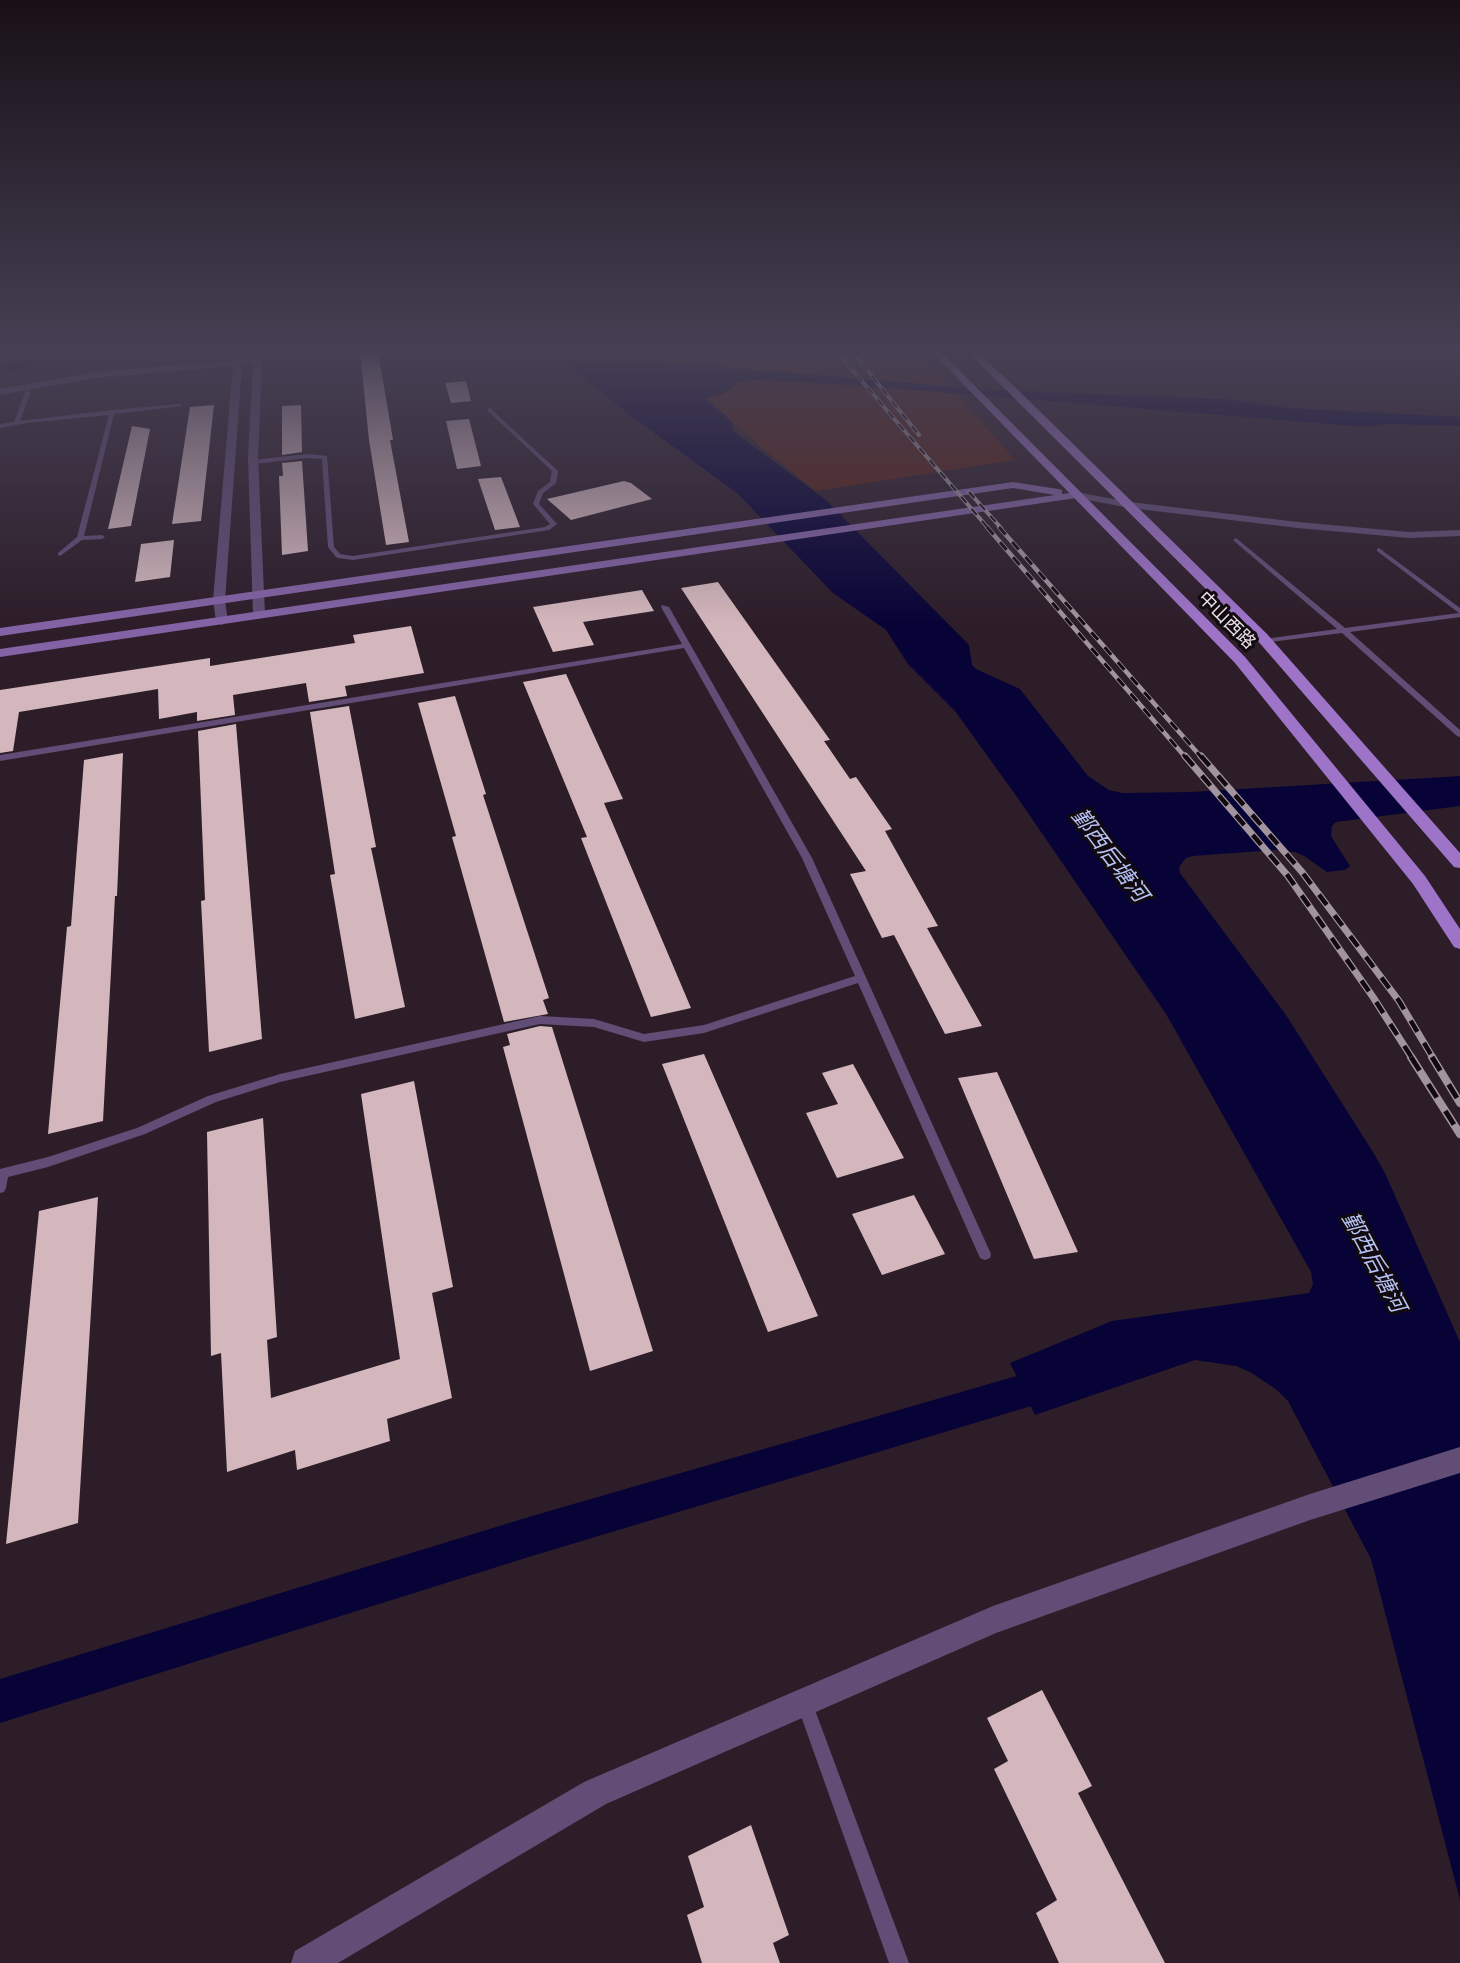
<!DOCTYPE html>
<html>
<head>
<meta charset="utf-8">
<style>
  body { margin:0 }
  canvas { display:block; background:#2d1d29 }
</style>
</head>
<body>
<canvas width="1460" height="1963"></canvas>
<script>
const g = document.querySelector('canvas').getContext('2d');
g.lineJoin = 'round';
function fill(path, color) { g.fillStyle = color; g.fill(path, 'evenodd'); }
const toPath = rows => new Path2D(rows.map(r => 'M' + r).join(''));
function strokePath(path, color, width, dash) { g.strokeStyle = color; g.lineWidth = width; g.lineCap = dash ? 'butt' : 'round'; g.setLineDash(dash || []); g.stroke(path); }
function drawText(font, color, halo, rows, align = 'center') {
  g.font = font + ' Barlow,"Noto Sans SC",sans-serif'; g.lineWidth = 6; g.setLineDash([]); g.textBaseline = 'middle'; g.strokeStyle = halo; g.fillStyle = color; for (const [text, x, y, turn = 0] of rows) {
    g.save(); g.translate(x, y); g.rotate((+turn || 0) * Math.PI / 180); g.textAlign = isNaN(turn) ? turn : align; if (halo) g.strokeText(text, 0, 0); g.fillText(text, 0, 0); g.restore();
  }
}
fill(toPath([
  [653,351,919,351,1015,460,816,491,762,448]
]), '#572215');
fill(toPath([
  [499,351,645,351,662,362,992,390,1224,399,1288,408,1460,417,1460,426,1385,424,1366,427,852,385,756,380,738,382,725,393,705,398,732,422,733,431,738,435,826,500,969,645,972,665,976,669,1020,689,1088,776,1109,790,1123,793,1190,792,1460,776,1460,806,1336,822,1332,826,1331,836,1350,866,1345,870,1327,872,1304,856,1295,852,1276,850,1193,856,1186,858,1179,867,1180,873,1286,1015,1373,1152,1385,1173,1460,1342,1460,1900,1371,1559,1288,1401,1277,1390,1250,1372,1236,1366,1195,1360,1035,1415,1010,1363,1112,1321,1309,1293,1313,1284,1311,1272,1166,1014,1017,797,955,711,908,664,886,630,833,593,737,493,635,419,566,364,556,359,544,358,488,363,458,362,471,353]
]), '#080336');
fill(toPath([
  [62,351,86,351,85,354,0,374,0,366,62,351],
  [389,351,498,354,505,358,498,362,437,361,395,355,389,351],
  [1058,1364,1071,1369,1076,1381,1071,1393,1058,1398,532,1556,0,1723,0,1679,532,1516,1058,1364]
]), '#080336');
fill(toPath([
  [360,351,378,351,393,440,390,440,409,542,386,545,369,440],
  [466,381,471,401,451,403,445,383],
  [214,405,201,521,172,524,190,407],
  [301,405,302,452,282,455,282,406],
  [469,419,481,466,457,469,446,421],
  [132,426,150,429,131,526,108,529],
  [302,461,308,551,282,555,279,476,283,476,282,463],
  [501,477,520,527,495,530,478,479],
  [624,481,631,483,652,499,571,520,547,499],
  [174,540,170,577,135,582,141,544],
  [718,582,830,740,824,741,850,779,856,777,892,829,885,831,938,926,927,928,982,1026,945,1034,894,935,882,938,850,874,866,871,681,588],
  [642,590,654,611,583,622,594,645,553,652,533,607],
  [411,626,424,673,345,686,347,696,309,702,306,683,233,695,235,715,197,721,197,712,159,719,158,689,19,712,13,751,0,753,0,690,210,658,210,666,355,643,353,635],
  [566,674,623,799,604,803,691,1008,651,1017,581,838,587,837,523,682],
  [455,696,486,794,483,795,549,998,543,1000,548,1014,504,1022,452,837,456,836,418,703],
  [349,706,376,847,371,848,405,1007,355,1019,330,875,335,874,310,712],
  [236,724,262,1039,209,1052,201,901,205,900,198,731],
  [123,753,117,896,115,896,103,1121,48,1134,67,927,71,926,84,760],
  [540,1026,552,1027,653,1351,590,1371,503,1047,510,1045,507,1034],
  [704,1054,818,1316,768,1332,662,1064],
  [853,1064,904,1158,837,1178,806,1113,838,1104,822,1073],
  [997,1072,1078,1252,1034,1259,958,1078],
  [414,1081,453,1287,432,1293,452,1398,387,1419,390,1441,297,1470,295,1450,227,1472,221,1353,211,1356,207,1132,263,1118,277,1337,267,1340,271,1398,400,1359,361,1094],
  [914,1195,945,1254,882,1275,852,1214],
  [98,1197,78,1523,6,1544,39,1211],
  [1042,1690,1092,1786,1078,1793,1165,1963,1059,1963,1036,1913,1057,1900,994,1769,1008,1761,987,1718],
  [751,1825,789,1935,773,1943,780,1963,702,1963,687,1915,704,1907,688,1856]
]), '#d3b7bc');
fill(toPath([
  [28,390,31,392,20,421,112,410,180,404,183,406,114,414,84,536,102,535,105,537,102,539,82,540,60,556,58,555,58,553,77,537,109,415,27,423,0,428,0,424,14,422,25,392,28,390],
  [490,408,558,471,556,483,543,493,539,504,557,524,549,530,353,560,338,558,336,557,328,547,322,459,308,458,253,464,250,462,253,460,308,454,327,456,334,547,340,554,353,556,545,527,550,524,533,504,538,491,550,482,552,471,488,411,488,409,490,408],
  [1236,538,1345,628,1459,613,1377,551,1377,549,1379,548,1460,608,1460,617,1350,632,1460,730,1460,737,1457,736,1342,633,1262,643,1262,639,1265,639,1337,629,1234,541,1233,540,1236,538],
  [662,605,669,607,812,858,991,1254,990,1258,985,1260,980,1258,858,983,704,1033,644,1042,594,1027,540,1024,280,1082,216,1102,145,1134,48,1167,8,1177,6,1188,4,1192,0,1193,0,1169,48,1157,137,1128,208,1096,280,1074,540,1016,594,1019,644,1034,704,1025,855,976,802,858,684,648,0,761,0,755,682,644,661,607,662,605],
  [804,1694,810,1696,812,1702,909,1963,889,1963,796,1702,798,1696,804,1694]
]), '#614d76');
fill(toPath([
  [258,358,262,361,258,457,265,615,259,619,253,615,248,457,253,364,242,365,225,600,228,621,222,625,216,621,213,600,233,366,95,378,0,395,0,389,95,372,258,358],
  [1076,492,1130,502,1298,522,1409,532,1460,530,1460,536,1409,538,1298,528,1130,508,1072,497,1072,493,1076,492],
  [1460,1447,1460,1473,1310,1520,996,1633,606,1804,338,1963,291,1963,295,1951,584,1782,993,1606,1310,1494,1460,1447]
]), '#614d76');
fill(toPath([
  [1013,482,1058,489,1062,490,1062,494,1076,492,1081,495,1076,498,0,657,0,649,1055,495,1013,488,0,636,0,628,1013,482]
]), '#8363a5');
fill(toPath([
  [931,351,940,351,1245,657,1425,876,1460,929,1460,949,1454,947,1413,884,1235,663,931,351],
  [967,351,976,351,1014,386,1267,634,1460,853,1460,868,1454,867,1257,640,967,351]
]), '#9e74c9');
const railFar3 = toPath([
  [836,351,988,528],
  [852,351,919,435],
  [969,492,1001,528]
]);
const railFar2 = toPath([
  [987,527,1186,758],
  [999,527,1202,758]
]);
const railFar1 = toPath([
  [1185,756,1288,876,1373,997,1412,1058],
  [1201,756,1302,872,1399,1001,1433,1058]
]);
const rail = toPath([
  [1411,1057,1460,1134],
  [1432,1057,1460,1103]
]);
strokePath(railFar3, '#a1949e', 4);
strokePath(railFar2, '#a1949e', 4.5);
strokePath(railFar1, '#a1949e', 7);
strokePath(rail, '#a1949e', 8);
strokePath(railFar3, '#110a0f', 2, [8]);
strokePath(railFar2, '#110a0f', 3, [10]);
strokePath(railFar1, '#110a0f', 4.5, [13]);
strokePath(rail, '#110a0f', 5, [16]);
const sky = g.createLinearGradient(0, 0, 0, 626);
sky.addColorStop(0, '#191017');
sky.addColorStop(0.56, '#464054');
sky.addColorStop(1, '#46405400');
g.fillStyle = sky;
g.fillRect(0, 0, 1460, 626);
drawText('18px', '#ede2ea', '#110a0f', [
  ["中山西路",1227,620,45]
]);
drawText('italic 22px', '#b7c2f6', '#110a0f', [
  ["鄞西后塘河",1110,855,53],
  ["鄞西后塘河",1374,1262,62]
]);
</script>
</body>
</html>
